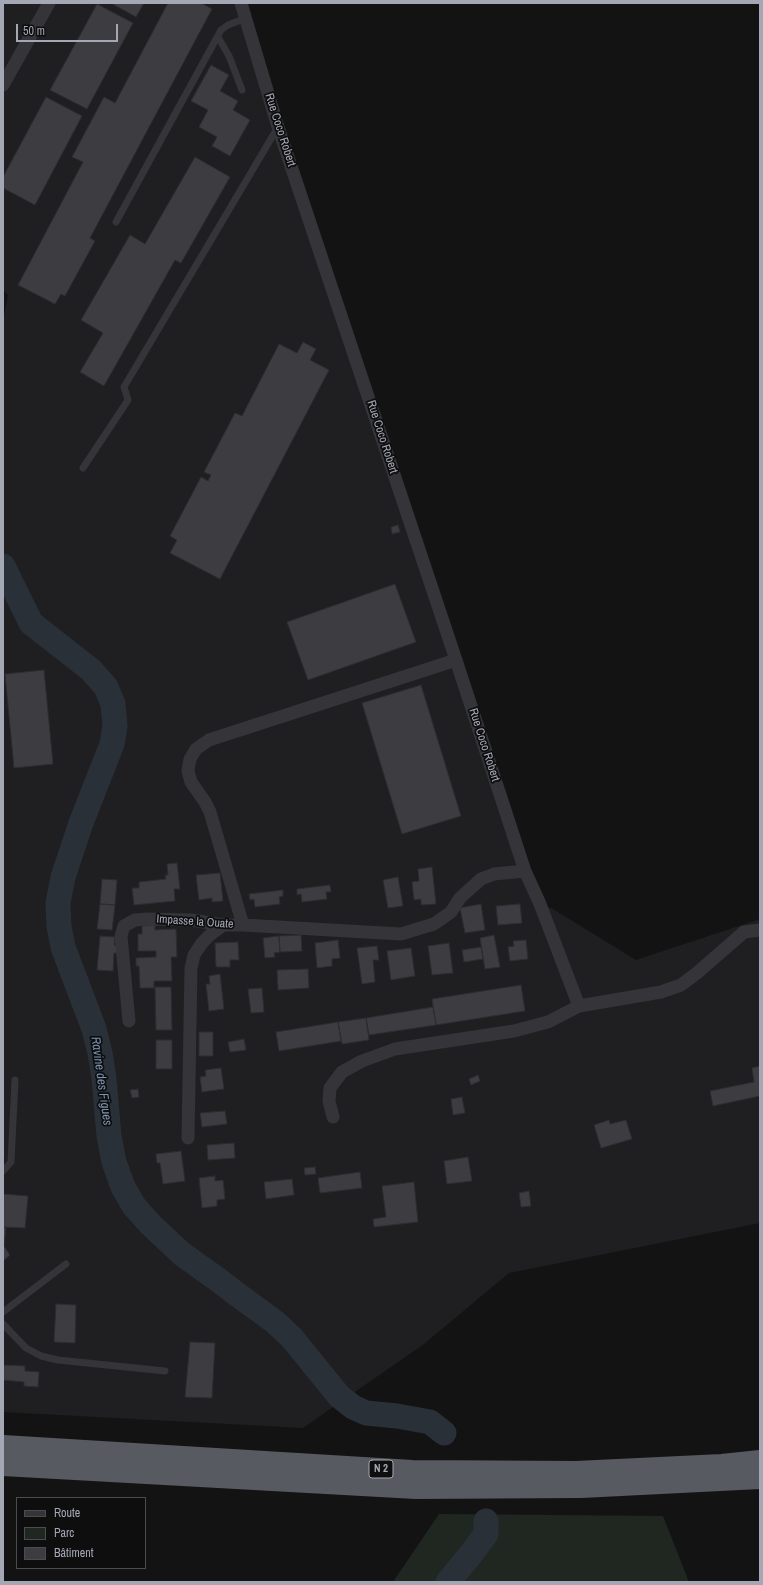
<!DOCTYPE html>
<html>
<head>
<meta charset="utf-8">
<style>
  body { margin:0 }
  #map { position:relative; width:763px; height:1585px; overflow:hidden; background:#131314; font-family:"Archivo Narrow",sans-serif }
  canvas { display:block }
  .frame { position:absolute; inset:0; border:4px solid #a4a8b5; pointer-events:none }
  .legend { position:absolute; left:16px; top:1497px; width:130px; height:72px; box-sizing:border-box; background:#0e0e0f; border:1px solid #4a4c51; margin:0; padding:5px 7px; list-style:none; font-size:12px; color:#a4a8b5 }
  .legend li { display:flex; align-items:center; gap:8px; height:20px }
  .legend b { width:20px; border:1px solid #4a4c51 }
  .scale { position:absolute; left:16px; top:24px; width:102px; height:18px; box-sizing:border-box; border:2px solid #a4a8b5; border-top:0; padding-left:5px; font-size:12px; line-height:14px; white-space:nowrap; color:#a4a8b5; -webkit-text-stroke:3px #0e0e0f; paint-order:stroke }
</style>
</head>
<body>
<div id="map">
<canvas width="763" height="1585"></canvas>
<div class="frame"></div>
<ul class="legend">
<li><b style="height:5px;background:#343439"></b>Route</li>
<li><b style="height:11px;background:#1f2720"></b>Parc</li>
<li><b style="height:11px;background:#3d3d41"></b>Bâtiment</li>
</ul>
<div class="scale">50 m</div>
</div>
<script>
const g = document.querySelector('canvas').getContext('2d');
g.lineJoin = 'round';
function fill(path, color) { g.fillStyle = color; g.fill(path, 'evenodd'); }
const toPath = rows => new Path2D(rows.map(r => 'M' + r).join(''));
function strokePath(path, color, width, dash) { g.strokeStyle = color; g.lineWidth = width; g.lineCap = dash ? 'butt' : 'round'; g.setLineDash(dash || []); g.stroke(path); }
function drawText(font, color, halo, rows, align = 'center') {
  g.font = font + ' "Archivo Narrow",sans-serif'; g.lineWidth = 3.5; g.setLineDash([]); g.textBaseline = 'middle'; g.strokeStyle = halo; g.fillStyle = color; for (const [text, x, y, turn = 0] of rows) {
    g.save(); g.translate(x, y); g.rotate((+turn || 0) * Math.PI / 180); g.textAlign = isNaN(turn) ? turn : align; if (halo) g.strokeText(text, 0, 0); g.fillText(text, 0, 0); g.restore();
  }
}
fill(toPath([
  [3,3,241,3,540,904,553,909,636,960,760,919,760,1223,509,1273,424,1344,303,1428,3,1412,3,321,8,295,3,290]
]), '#1f1f21');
fill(toPath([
  [439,1514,663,1516,689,1582,393,1582]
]), '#1f2720');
strokePath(toPath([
  [3,566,31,623,91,670,106,687,113,704,115,726,112,744,81,823,63,877,58,903,59,926,63,947,94,1029,100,1053,104,1078,109,1136,114,1162,123,1187,134,1206,150,1224,182,1254,217,1279,238,1295,275,1322,292,1338,339,1396,353,1407,366,1413,397,1416,430,1422,444,1433],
  [448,1582,471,1554,486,1534,486,1521]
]), '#293038', 25);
const building = toPath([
  [111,3,144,3,136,17,111,3],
  [168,3,201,3,212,9,90,238,95,241,65,296,61,294,55,304,18,285,83,162,72,157,104,97,115,103,168,3],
  [97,4,133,23,87,109,50,90,97,4],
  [211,65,229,75,220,91,238,101,233,110,250,120,230,156,212,146,217,137,199,127,208,110,191,101,211,65],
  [46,97,82,116,35,205,3,188,3,177,46,97],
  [195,157,230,177,181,263,175,260,104,386,80,372,103,333,81,320,130,235,145,244,195,157],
  [303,342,316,349,310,360,329,370,220,579,170,553,177,540,170,536,201,477,208,481,211,475,204,472,235,413,242,416,279,344,297,353,303,342],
  [398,525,400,532,392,534,391,527,398,525],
  [395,584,416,642,308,680,287,622,395,584],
  [44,670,53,764,14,768,5,674,44,670],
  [421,685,461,816,402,834,362,703,421,685],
  [177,863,180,889,174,889,175,901,134,905,132,888,139,888,139,882,166,879,165,875,168,875,167,864,177,863],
  [432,867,436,904,421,905,421,899,414,900,412,882,419,881,418,869,432,867],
  [220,873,223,901,212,902,212,898,199,900,196,875,220,873],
  [398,877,403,906,388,908,383,880,398,877],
  [102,879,117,880,115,905,100,904,102,879],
  [330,885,331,892,326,892,327,899,302,902,301,894,297,895,297,889,330,885],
  [283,890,283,896,279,897,280,904,255,907,254,899,250,900,249,894,283,890],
  [100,904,115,905,112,930,97,929,100,904],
  [481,904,485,930,465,933,460,908,481,904],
  [520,904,522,923,498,925,496,906,520,904],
  [155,925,155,930,176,929,177,957,171,957,172,981,154,981,154,988,140,988,139,966,136,966,136,958,156,957,156,951,138,951,138,934,142,934,142,926,155,925],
  [301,935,302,951,280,952,279,936,301,935],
  [494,935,500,967,485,969,480,938,494,935],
  [100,936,115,937,114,945,120,946,119,953,114,953,113,971,97,970,100,936],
  [279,936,280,952,274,953,275,957,265,958,263,938,279,936],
  [338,940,340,958,332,959,332,966,317,968,315,943,338,940],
  [526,940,528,959,510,961,508,947,514,946,513,941,526,940],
  [238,942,239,960,230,960,230,967,216,967,215,943,238,942],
  [449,943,453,973,432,975,428,946,449,943],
  [377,946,379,960,373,960,375,982,362,984,357,948,377,946],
  [481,947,483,959,464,962,462,950,481,947],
  [411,948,415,976,391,980,387,951,411,948],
  [308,969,309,988,278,990,277,970,308,969],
  [220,974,224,1009,209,1011,206,984,210,984,209,976,220,974],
  [521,985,525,1011,436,1025,432,999,521,985],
  [155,987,171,987,172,1030,156,1030,155,987],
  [262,988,264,1012,251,1013,248,989,262,988],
  [433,1007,436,1025,369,1035,366,1018,433,1007],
  [366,1018,369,1040,342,1044,338,1022,366,1018],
  [338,1022,341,1041,279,1051,276,1032,338,1022],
  [199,1032,213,1032,213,1056,199,1056,199,1032],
  [244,1039,246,1050,230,1052,228,1042,244,1039],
  [156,1040,172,1040,172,1069,156,1069,156,1040],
  [760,1066,760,1096,713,1106,710,1091,754,1082,752,1068,760,1066],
  [221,1068,224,1089,202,1092,200,1077,206,1076,205,1070,221,1068],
  [478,1075,480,1081,471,1085,469,1079,478,1075],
  [138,1089,139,1097,132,1098,130,1090,138,1089],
  [462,1097,465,1113,453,1115,451,1099,462,1097],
  [225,1111,227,1124,202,1127,200,1113,225,1111],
  [609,1120,610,1124,626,1120,632,1139,601,1148,594,1125,609,1120],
  [234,1143,235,1158,208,1160,207,1145,234,1143],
  [181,1151,185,1181,163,1184,160,1163,157,1163,156,1154,181,1151],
  [468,1157,472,1181,447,1184,444,1161,468,1157],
  [315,1167,316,1174,305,1175,304,1168,315,1167],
  [360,1172,362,1188,320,1193,318,1178,360,1172],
  [215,1176,215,1181,223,1180,225,1199,217,1200,217,1206,202,1208,199,1178,215,1176],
  [292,1179,294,1195,266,1199,264,1182,292,1179],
  [414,1182,418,1222,374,1227,373,1219,386,1217,382,1186,414,1182],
  [529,1191,531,1206,521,1207,519,1193,529,1191],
  [3,1194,28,1196,25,1228,3,1227,3,1194],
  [3,1227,6,1227,4,1246,10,1255,3,1261,3,1227],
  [56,1304,76,1305,75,1343,54,1342,56,1304],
  [190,1342,215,1343,212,1398,185,1397,190,1342],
  [3,1365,25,1366,25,1371,39,1372,38,1387,24,1386,24,1382,3,1380,3,1365]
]);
fill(building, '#3d3d41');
strokePath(building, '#2d2c30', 1);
strokePath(toPath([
  [218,37,229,56,242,90],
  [116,222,221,30,228,25,246,18],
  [83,468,128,400,124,387,278,127],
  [3,1171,11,1162,15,1080],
  [3,1312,66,1264],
  [3,1324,26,1348,41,1356,58,1360,165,1371]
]), '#343439', 7);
strokePath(toPath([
  [241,3,278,127,456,660,525,871,540,904,579,1006],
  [3,85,49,3],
  [243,925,210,812,205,802,191,782,188,771,190,759,196,749,209,740,456,660],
  [129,1021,121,936,124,926,135,920,148,919,191,920,223,925,243,925,401,934,434,924,451,912,460,898,481,879,494,874,525,871],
  [333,1117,329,1101,330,1088,342,1072,362,1061,395,1049,514,1031,548,1022,579,1006,661,992,681,985,697,973,744,932,760,930],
  [188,1138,191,968,194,955,202,943,211,934,223,925]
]), '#343439', 13);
strokePath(toPath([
  [3,1446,412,1471,576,1472,722,1465,760,1461],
  [3,1465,416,1488,581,1487,760,1478]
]), '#585a61', 22);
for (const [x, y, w] of [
  [381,1469,24]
]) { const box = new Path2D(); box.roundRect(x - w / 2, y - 9, w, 18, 3); g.fillStyle = '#0e0e0f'; g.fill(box); strokePath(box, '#a4a8b5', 1); }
drawText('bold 11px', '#a4a8b5', null, [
  ["N 2",381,1469]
]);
drawText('12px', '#a4a8b5', '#0e0e0f', [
  ["Rue Coco Robert",280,130,72],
  ["Rue Coco Robert",382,437,72],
  ["Rue Coco Robert",484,745,72],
  ["Impasse la Ouate",195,922,4]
]);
drawText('italic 13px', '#7a93b0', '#0e0e0f', [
  ["Ravine des Figues",101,1081,82]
]);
</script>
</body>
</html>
